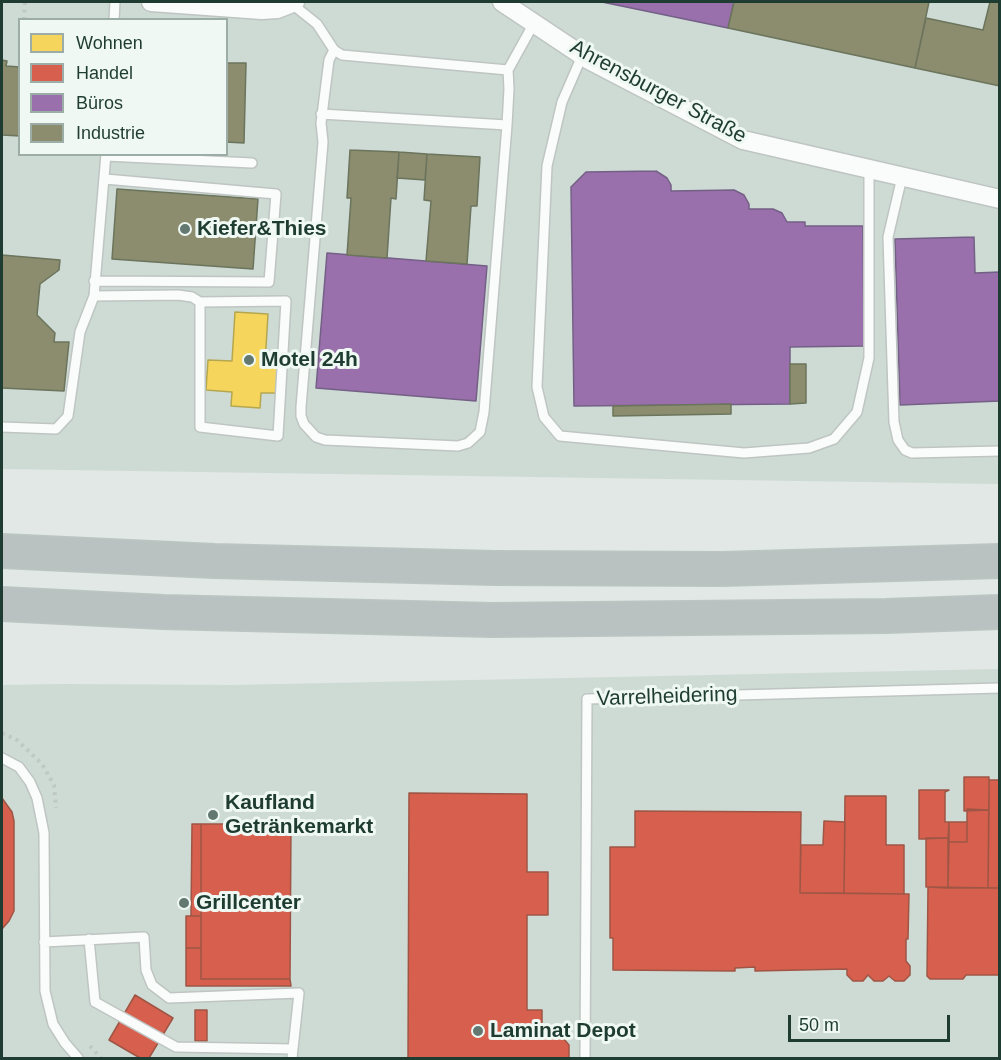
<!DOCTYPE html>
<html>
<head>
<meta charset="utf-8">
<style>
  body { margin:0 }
  #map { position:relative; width:1001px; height:1060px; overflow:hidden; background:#e1e8e5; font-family:Arial,sans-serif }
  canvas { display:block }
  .frame { position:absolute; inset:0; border:3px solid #1e3c32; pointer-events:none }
  .legend { position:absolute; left:18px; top:18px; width:210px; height:138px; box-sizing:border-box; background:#eff8f3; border:2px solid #9bada6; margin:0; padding:8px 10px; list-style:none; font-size:18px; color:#1e3c32 }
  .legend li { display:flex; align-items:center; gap:12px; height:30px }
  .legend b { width:30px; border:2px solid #9bada6 }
  .scale { position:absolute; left:788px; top:1015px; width:162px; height:27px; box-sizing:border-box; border:3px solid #1e3c32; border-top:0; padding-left:8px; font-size:18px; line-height:21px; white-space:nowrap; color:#1e3c32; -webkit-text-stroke:4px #eff8f3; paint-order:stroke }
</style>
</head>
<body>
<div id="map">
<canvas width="1001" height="1060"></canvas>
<div class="frame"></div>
<ul class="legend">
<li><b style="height:16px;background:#f6d55c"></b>Wohnen</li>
<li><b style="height:16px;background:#d6604d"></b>Handel</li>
<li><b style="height:16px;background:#9970ab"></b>Büros</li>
<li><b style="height:16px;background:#8c8c6e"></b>Industrie</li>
</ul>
<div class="scale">50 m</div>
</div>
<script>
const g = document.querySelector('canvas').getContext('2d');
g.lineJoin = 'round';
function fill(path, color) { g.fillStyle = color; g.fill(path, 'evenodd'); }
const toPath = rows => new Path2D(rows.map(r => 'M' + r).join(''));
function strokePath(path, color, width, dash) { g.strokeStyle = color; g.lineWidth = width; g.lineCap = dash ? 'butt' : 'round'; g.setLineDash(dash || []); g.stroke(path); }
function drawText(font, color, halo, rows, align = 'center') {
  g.font = font + ' Arial,sans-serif'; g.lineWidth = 6; g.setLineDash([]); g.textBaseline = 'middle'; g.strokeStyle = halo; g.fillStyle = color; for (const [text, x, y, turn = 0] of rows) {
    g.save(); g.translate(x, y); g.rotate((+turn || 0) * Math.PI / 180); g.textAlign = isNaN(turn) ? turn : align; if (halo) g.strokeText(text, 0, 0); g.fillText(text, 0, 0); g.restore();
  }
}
fill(toPath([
  [2,2,999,2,999,484,2,469],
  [20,20,226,20,226,154,20,154],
  [999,669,999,1058,2,1058,2,685,64,684,233,685]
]), '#cedad4');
const homes = toPath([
  [235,312,268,314,265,364,279,366,277,393,261,393,260,408,231,406,232,392,206,390,208,360,232,361,235,312]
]);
fill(homes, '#f6d55c');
strokePath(homes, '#b5a74f', 1.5);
const shops = toPath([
  [964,777,989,777,989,810,964,811,964,777],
  [989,780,1000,780,1000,888,988,888,989,780],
  [919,790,949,790,945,792,945,822,949,822,948,838,919,839,919,790],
  [409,793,527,794,527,872,548,872,548,915,527,915,527,1010,542,1010,542,1031,538,1031,538,1038,563,1038,569,1045,569,1058,408,1058,409,793],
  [845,796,886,796,886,845,904,845,904,894,844,893,845,796],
  [2,798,12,812,14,821,14,911,9,921,2,929,2,798],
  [967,809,989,810,988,888,948,888,949,842,967,842,967,809],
  [635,811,801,812,800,893,909,894,908,939,906,939,906,961,910,966,910,975,904,981,895,981,889,976,883,981,874,981,868,975,863,981,853,981,847,975,847,969,755,971,755,967,735,968,735,971,613,970,613,938,610,938,610,847,635,847,635,811],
  [824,821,845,822,844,893,800,893,801,845,823,845,824,821],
  [949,822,967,822,967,842,949,842,949,822],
  [192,824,201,824,201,916,191,916,192,824],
  [201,824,291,824,290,979,201,979,201,824],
  [926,838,948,838,948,888,926,887,926,838],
  [928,887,1000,888,1000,975,966,975,963,979,930,979,927,976,928,887],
  [186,916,201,916,201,948,186,948,186,916],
  [186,948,201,948,201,979,290,979,291,986,186,986,186,948],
  [135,995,173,1018,149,1058,140,1058,109,1040,135,995],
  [195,1010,207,1010,207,1041,195,1041,195,1010]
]);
fill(shops, '#d6604d');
strokePath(shops, '#9f5545', 1.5);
const offices = toPath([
  [602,2,734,2,728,28,602,2],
  [656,171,667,178,671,185,671,191,734,190,744,195,749,204,749,209,773,209,782,213,787,222,805,222,805,226,863,226,864,346,790,347,790,404,574,406,571,187,586,172,656,171],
  [974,237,975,273,1000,272,1000,401,900,405,895,239,974,237],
  [327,253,487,266,476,401,316,388,327,253]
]);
fill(offices, '#9970ab');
strokePath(offices, '#746087', 1.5);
const industry = toPath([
  [734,2,929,2,915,68,728,28,734,2],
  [990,2,1000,2,1000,86,915,68,926,18,983,30,990,2],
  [2,60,7,61,6,66,20,67,20,136,2,135,2,60],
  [226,63,246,63,244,143,226,142,226,63],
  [350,150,399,152,396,199,391,198,387,258,347,255,351,198,347,198,350,150],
  [399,152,427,154,425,180,397,178,399,152],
  [427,154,480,157,477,206,471,206,467,264,426,261,431,201,424,200,427,154],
  [117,189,258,199,253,269,112,259,117,189],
  [2,255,60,260,59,270,40,284,37,315,55,333,54,342,69,342,64,391,2,388,2,255],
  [790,364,806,364,806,403,790,404,790,364],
  [731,404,731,414,613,416,613,406,731,404]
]);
fill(industry, '#8c8c6e');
strokePath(industry, '#6b745c', 1.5);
const service = toPath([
  [292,4,317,24,334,50,342,55,508,70,534,23],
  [114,20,115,2],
  [334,50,329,60,321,123,323,142,301,407,301,416,304,424,316,437,325,440,458,446,468,443,480,432,484,412,507,125,509,89,508,70],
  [582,56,562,102,547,166,537,387,544,417,560,436,744,453,809,448,834,439,857,412,869,358,869,169],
  [321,114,507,125],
  [106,154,94,296,178,295,192,297,200,302,286,301,278,436,200,427,200,302],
  [106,156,252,163],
  [902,177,888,237,894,422,898,440,905,450,912,453,1000,451],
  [94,281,269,282,276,194,105,179],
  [2,427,56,429,68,416,80,332,94,296],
  [2,758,19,767,30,782,37,798,44,833,45,991,53,1024,65,1043,78,1058],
  [89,939,95,1002,176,1047,293,1049],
  [44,942,144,937,146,970,152,985,169,998,299,993,292,1058],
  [585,1058,587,699,1000,688]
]);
const minor = toPath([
  [151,2,262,10,277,9,295,2],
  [502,2,589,60,743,140,1000,199]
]);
const motorway = toPath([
  [2,551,214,561,495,568,722,569,1000,561],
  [2,604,163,612,492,620,886,616,1000,612]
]);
strokePath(service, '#bec5c2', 12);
strokePath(minor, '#bec5c2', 21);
strokePath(motorway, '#bbc5c1', 36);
strokePath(toPath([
  [24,20,25,2],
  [2,733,17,740,42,764,54,785,56,808],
  [90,1046,101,1058]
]), '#bfc8c5', 4, [3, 4.5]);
strokePath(service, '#fafcfb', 9);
strokePath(minor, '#fafcfb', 18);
strokePath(motorway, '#b9c2c0', 33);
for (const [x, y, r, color] of [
  [185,229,6,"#627871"],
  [249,360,6,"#627871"],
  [213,815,6,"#627871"],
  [184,903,6,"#627871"],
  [478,1031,6,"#627871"]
]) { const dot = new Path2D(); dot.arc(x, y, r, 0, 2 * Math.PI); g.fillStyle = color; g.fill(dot); strokePath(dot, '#eff8f3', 2); }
drawText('21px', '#1e3c32', '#eff8f3', [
  ["Ahrensburger Straße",658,92,28],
  ["Varrelheidering",667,697,-2]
]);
drawText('bold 21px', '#1e3c32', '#eff8f3', [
  ["Kiefer&Thies",197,229],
  ["Motel 24h",261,360],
  ["Kaufland",225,803],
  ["Getränkemarkt",225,827],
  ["Grillcenter",196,903],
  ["Laminat Depot",490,1031]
], 'left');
</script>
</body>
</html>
